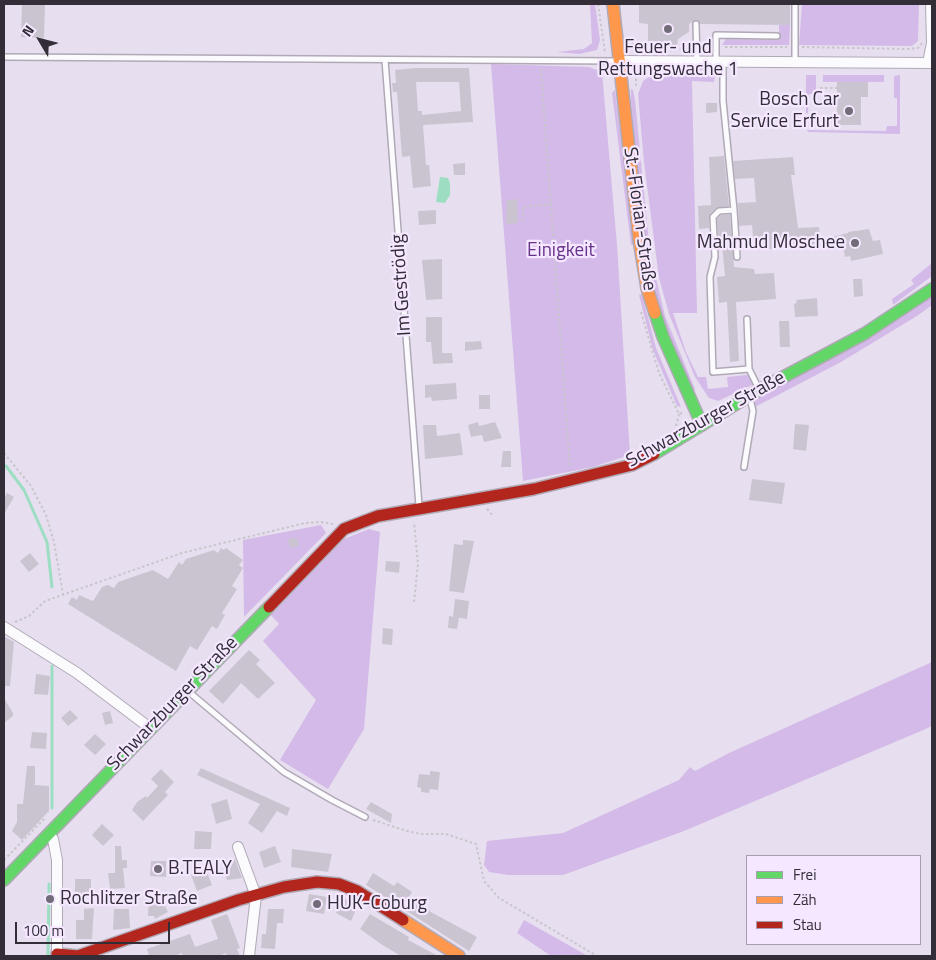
<!DOCTYPE html>
<html>
<head>
<meta charset="utf-8">
<style>
  body { margin:0 }
  #map { position:relative; width:936px; height:960px; overflow:hidden; background:#e7dfef; font-family:"Titillium Web",sans-serif }
  canvas { display:block }
  .frame { position:absolute; inset:0; border:5px solid #332d38; pointer-events:none }
  .legend { position:absolute; left:746px; top:855px; width:175px; height:90px; box-sizing:border-box; background:#f4e7ff; border:1px solid #a79daf; margin:0; padding:6px 9px; list-style:none; font-size:15px; color:#332d38 }
  .legend li { display:flex; align-items:center; gap:10px; height:25px }
  .legend b { width:25px; border:1px solid #a79daf }
  .north { position:absolute; left:15px; top:15px; width:50px; height:50px; -webkit-text-stroke:4px #f4e7ff; paint-order:stroke; rotate:307deg; font-size:14px; font-weight:700; line-height:20px; text-align:center; color:#332d38 }
  .north::after { content:''; display:block; margin:auto; width:18px; height:22px; background:#332d38; clip-path:polygon(50% 0,100% 100%,50% 72%,0 100%) }
  .scale { position:absolute; left:15px; top:922px; width:155px; height:22px; box-sizing:border-box; border:2px solid #332d38; border-top:0; padding-left:6px; font-size:15px; line-height:18px; white-space:nowrap; color:#332d38; -webkit-text-stroke:4px #f4e7ff; paint-order:stroke }
</style>
</head>
<body>
<div id="map">
<canvas width="936" height="960"></canvas>
<div class="frame"></div>
<ul class="legend">
<li><b style="height:6px;background:#63d668"></b>Frei</li>
<li><b style="height:6px;background:#ff974d"></b>Zäh</li>
<li><b style="height:6px;background:#b3261e"></b>Stau</li>
</ul>
<div class="north">N</div>
<div class="scale">100 m</div>
</div>
<script>
const g = document.querySelector('canvas').getContext('2d');
g.lineJoin = 'round';
function fill(path, color) { g.fillStyle = color; g.fill(path, 'evenodd'); }
const toPath = rows => new Path2D(rows.map(r => 'M' + r).join(''));
function strokePath(path, color, width, dash) { g.strokeStyle = color; g.lineWidth = width; g.lineCap = dash ? 'butt' : 'round'; g.setLineDash(dash || []); g.stroke(path); }
function drawText(font, color, halo, rows, align = 'center') {
  g.font = font + ' "Titillium Web",sans-serif'; g.lineWidth = 4.5; g.setLineDash([]); g.textBaseline = 'middle'; g.strokeStyle = halo; g.fillStyle = color; for (const [text, x, y, turn = 0] of rows) {
    g.save(); g.translate(x, y); g.rotate((+turn || 0) * Math.PI / 180); g.textAlign = isNaN(turn) ? turn : align; if (halo) g.strokeText(text, 0, 0); g.fillText(text, 0, 0); g.restore();
  }
}
fill(toPath([
  [590,4,595,4,600,40,597,50,579,54,557,52,584,49,592,43],
  [802,4,919,4,918,41,912,46,799,45],
  [779,25,790,25,789,45,722,45,726,39,779,40],
  [491,64,589,67,602,72,617,245,630,455,593,467,523,481],
  [709,67,714,70,653,71,651,68],
  [652,75,715,75,714,82,692,81,697,313,673,313,686,352,698,377,706,377,708,389,728,387,727,377,747,375,751,377,754,384,718,401,709,398,695,377,669,314,659,278,644,162,638,94,643,81],
  [806,75,816,75,816,94,809,94,808,113,806,113],
  [823,75,884,75,884,82,823,82],
  [900,75,900,134,809,132,806,130,886,131,887,126,897,126,897,98,894,98,894,76],
  [631,89,633,90,635,100,650,253,665,316,695,389,694,392,661,317,646,254,631,102],
  [615,90,634,245,631,245,612,93],
  [932,263,932,276,893,305,892,299,914,284,911,280],
  [642,294,656,348,681,407,677,406,653,350,639,295],
  [932,295,932,305,917,316,841,362,755,407,755,399],
  [321,525,326,533,244,617,243,540],
  [369,529,380,532,364,729,328,789,280,760,316,700,263,641,279,624,271,615,344,539],
  [932,662,932,726,921,731,684,831,563,875,508,875,489,872,484,865,487,841,563,833,679,780,690,767,695,771,729,753],
  [524,920,588,956,551,956,517,933]
]), '#d4bae8');
fill(toPath([
  [440,177,448,178,450,183,450,195,445,203,436,202]
]), '#9ddec3');
strokePath(toPath([
  [6,466,24,490,47,542,52,587],
  [52,666,52,808],
  [48,956,49,884]
]), '#9ddec3', 3);
fill(toPath([
  [22,4,45,4,44,38,21,37],
  [639,4,784,4,790,5,790,25,700,24,695,20,689,24,689,32,678,39,677,47,657,47,658,41,648,41,648,24,639,23],
  [416,68,469,68,473,122,423,125,426,165,429,165,431,186,413,188,410,156,402,157,397,92,393,92,392,83,396,83,395,70],
  [416,82,459,82,461,111,422,115,422,111,418,111],
  [837,82,868,82,868,97,861,97,861,125,837,125],
  [706,103,717,103,717,112,706,113],
  [724,156,729,206,716,208,709,216,709,228,699,229,698,206,711,205,709,157],
  [793,157,795,175,791,175,798,228,819,227,820,240,848,233,848,232,869,229,873,241,880,240,883,254,851,261,850,256,845,257,843,247,832,250,831,245,754,250,752,225,739,226,738,203,756,202,754,178,735,179,733,161],
  [465,163,465,175,454,175,453,164],
  [517,199,518,223,506,224,507,200],
  [436,210,436,224,419,225,418,211],
  [721,215,730,215,734,267,754,269,755,274,774,273,776,299,736,302,739,361,730,362,727,302,719,303,717,277,725,276,722,245,719,245,717,219],
  [442,259,442,299,426,300,422,260],
  [853,279,862,279,863,296,854,297],
  [817,298,818,316,795,317,794,304,797,303,796,300],
  [426,317,442,317,442,353,452,353,453,363,433,364,431,342,426,342],
  [779,321,789,321,790,347,780,347],
  [481,341,482,349,465,351,465,342],
  [456,383,457,399,432,401,431,397,425,398,425,385],
  [479,395,490,395,490,409,479,409],
  [478,422,479,426,495,422,502,438,484,442,482,435,471,437,468,425],
  [795,424,809,425,806,451,793,449],
  [423,425,436,425,437,436,460,433,463,455,425,459],
  [503,451,511,451,511,467,501,467],
  [752,479,785,483,782,504,749,500],
  [7,493,14,497,4,514,4,498],
  [297,538,299,546,290,548,288,539],
  [463,540,474,541,464,593,449,591,454,544,463,545],
  [221,548,224,550,226,548,243,560,239,565,243,568,232,586,237,589,222,613,225,615,217,629,212,626,197,650,190,646,176,671,68,604,72,597,77,600,79,595,93,601,102,587,108,585,114,588,118,582,153,570,168,579,179,562,182,565,186,559,214,550,218,553],
  [30,553,39,564,29,572,20,561],
  [386,561,400,562,399,573,385,571],
  [455,599,469,601,467,619,453,617],
  [449,616,459,618,457,629,448,628],
  [383,628,393,629,392,645,382,644],
  [5,637,14,642,10,686,4,686],
  [249,650,260,660,256,664,275,683,258,699,241,683,223,704,209,691],
  [36,674,50,676,48,695,34,694],
  [4,698,13,713,13,716,4,723],
  [70,710,78,718,68,726,61,718],
  [110,711,113,723,105,725,102,713],
  [32,732,47,733,46,749,30,748],
  [95,734,106,744,95,755,84,745],
  [27,766,35,766,35,785,49,786,49,811,22,840,12,831,17,822,17,804,23,804],
  [201,768,290,808,287,816,277,811,262,833,248,823,260,804,197,775],
  [161,769,174,782,165,792,168,795,143,821,132,810,137,802,146,796,147,798,158,786,151,779],
  [430,771,440,772,438,790,430,789,429,793,421,792,421,788,417,787,419,774,430,775],
  [227,799,232,819,216,824,211,804],
  [371,802,392,814,391,823,366,809],
  [102,824,114,835,103,846,92,835],
  [195,831,212,832,211,849,194,849],
  [115,846,121,846,122,860,127,860,127,868,123,868,125,888,110,889,108,873,115,873],
  [275,846,281,862,264,868,259,852],
  [292,849,332,854,328,872,291,867],
  [235,859,242,878,227,880,222,863],
  [151,861,166,861,166,877,150,876],
  [206,870,212,885,197,891,191,875],
  [373,873,394,886,397,882,412,892,409,897,430,910,429,911,477,937,469,951,366,885],
  [75,879,91,879,91,896,75,896],
  [309,894,327,897,324,914,306,911],
  [149,896,164,896,164,904,168,912,155,919,154,916,148,916],
  [343,898,358,905,351,921,336,913],
  [94,908,92,939,76,939,76,920,84,920,84,909],
  [114,909,129,909,130,928,113,930],
  [268,909,284,909,283,923,277,923,275,949,261,948,262,934,266,934],
  [227,914,240,948,237,949,240,956,227,956,226,953,219,956,183,956,182,953,174,956,149,956,147,949,190,934,195,947,218,939,211,920],
  [370,914,409,937,408,940,438,956,401,956,381,944,360,929]
]), '#cac4d1');
const lane = toPath([
  [696,24,697,61],
  [4,57,618,61],
  [385,60,419,506],
  [716,61,716,35,777,36],
  [723,61,723,101,734,210],
  [795,62,795,4],
  [737,257,734,210,719,211,713,217,715,257,710,277,713,372,749,369,758,387],
  [747,319,749,369],
  [744,467,753,411,750,399],
  [189,692,284,772,332,800,365,817]
]);
const street = toPath([
  [619,61,932,63],
  [928,63,932,43,931,4],
  [4,627,77,673,150,728],
  [49,834,53,839,57,860,57,956],
  [238,847,256,896,249,956]
]);
const fast = toPath([
  [655,313,663,337,702,425],
  [654,454,759,390,864,334,932,289],
  [4,880,269,607]
]);
const slow = toPath([
  [613,4,639,239,647,288,655,313],
  [403,920,459,956]
]);
const jam = toPath([
  [269,607,344,529,378,516,534,489,632,465,654,454],
  [57,954,78,956,238,900,284,887,317,882,339,884,357,891,403,920]
]);
strokePath(lane, '#b0a9b6', 8);
strokePath(street, '#b0a9b6', 12);
strokePath(fast, '#b0a9b6', 14);
strokePath(slow, '#b0a9b6', 14);
strokePath(jam, '#b0a9b6', 14);
strokePath(toPath([
  [598,4,605,52],
  [630,38,637,51],
  [630,47,652,50,690,49],
  [725,47,787,47],
  [802,47,908,49,918,48,922,43],
  [541,69,570,468],
  [632,73,665,72],
  [636,86,636,71],
  [820,88,837,88],
  [523,221,523,207,551,204],
  [641,312,659,373,679,414,684,412],
  [676,426,679,414],
  [4,453,31,486,46,515,54,542,63,594],
  [487,509,493,516],
  [414,602,418,564,414,522],
  [15,622,29,616,45,601,182,553,305,523,321,522,333,524],
  [373,820,407,831,421,834,446,834,476,844,484,881,499,898,597,956],
  [4,860,46,817]
]), '#c8c5cb', 2, [2.5, 2.5]);
strokePath(lane, '#fbfafd', 5);
strokePath(street, '#fbfafd', 10);
strokePath(fast, '#63d668', 11);
strokePath(slow, '#ff974d', 11);
strokePath(jam, '#b3261e', 11);
for (const [x, y, r, color] of [
  [668,29,5,"#726b78"],
  [849,111,5,"#726b78"],
  [855,243,5,"#726b78"],
  [158,869,5,"#726b78"],
  [50,899,5,"#726b78"],
  [317,904,5,"#726b78"]
]) { const dot = new Path2D(); dot.arc(x, y, r, 0, 2 * Math.PI); g.fillStyle = color; g.fill(dot); strokePath(dot, '#f4e7ff', 2); }
drawText('19px', '#332d38', '#f4e7ff', [
  ["Feuer- und",668,48,"center"],
  ["Rettungswache 1",668,70,"center"],
  ["Bosch Car",839,100,"right"],
  ["Service Erfurt",839,122,"right"],
  ["Mahmud Moschee",845,243,"right"],
  ["B.TEALY",168,869],
  ["Rochlitzer Straße",60,899],
  ["HUK-Coburg",327,904]
], 'left');
drawText('19px', '#332d38', '#f4e7ff', [
  ["St.-Florian-Straße",639,219,82],
  ["Im Geströdig",402,285,-94],
  ["Schwarzburger Straße",706,420,-29],
  ["Schwarzburger Straße",173,704,-46]
]);
drawText('19px', '#68338a', '#f4e7ff', [
  ["Einigkeit",561,251]
]);
</script>
</body>
</html>
